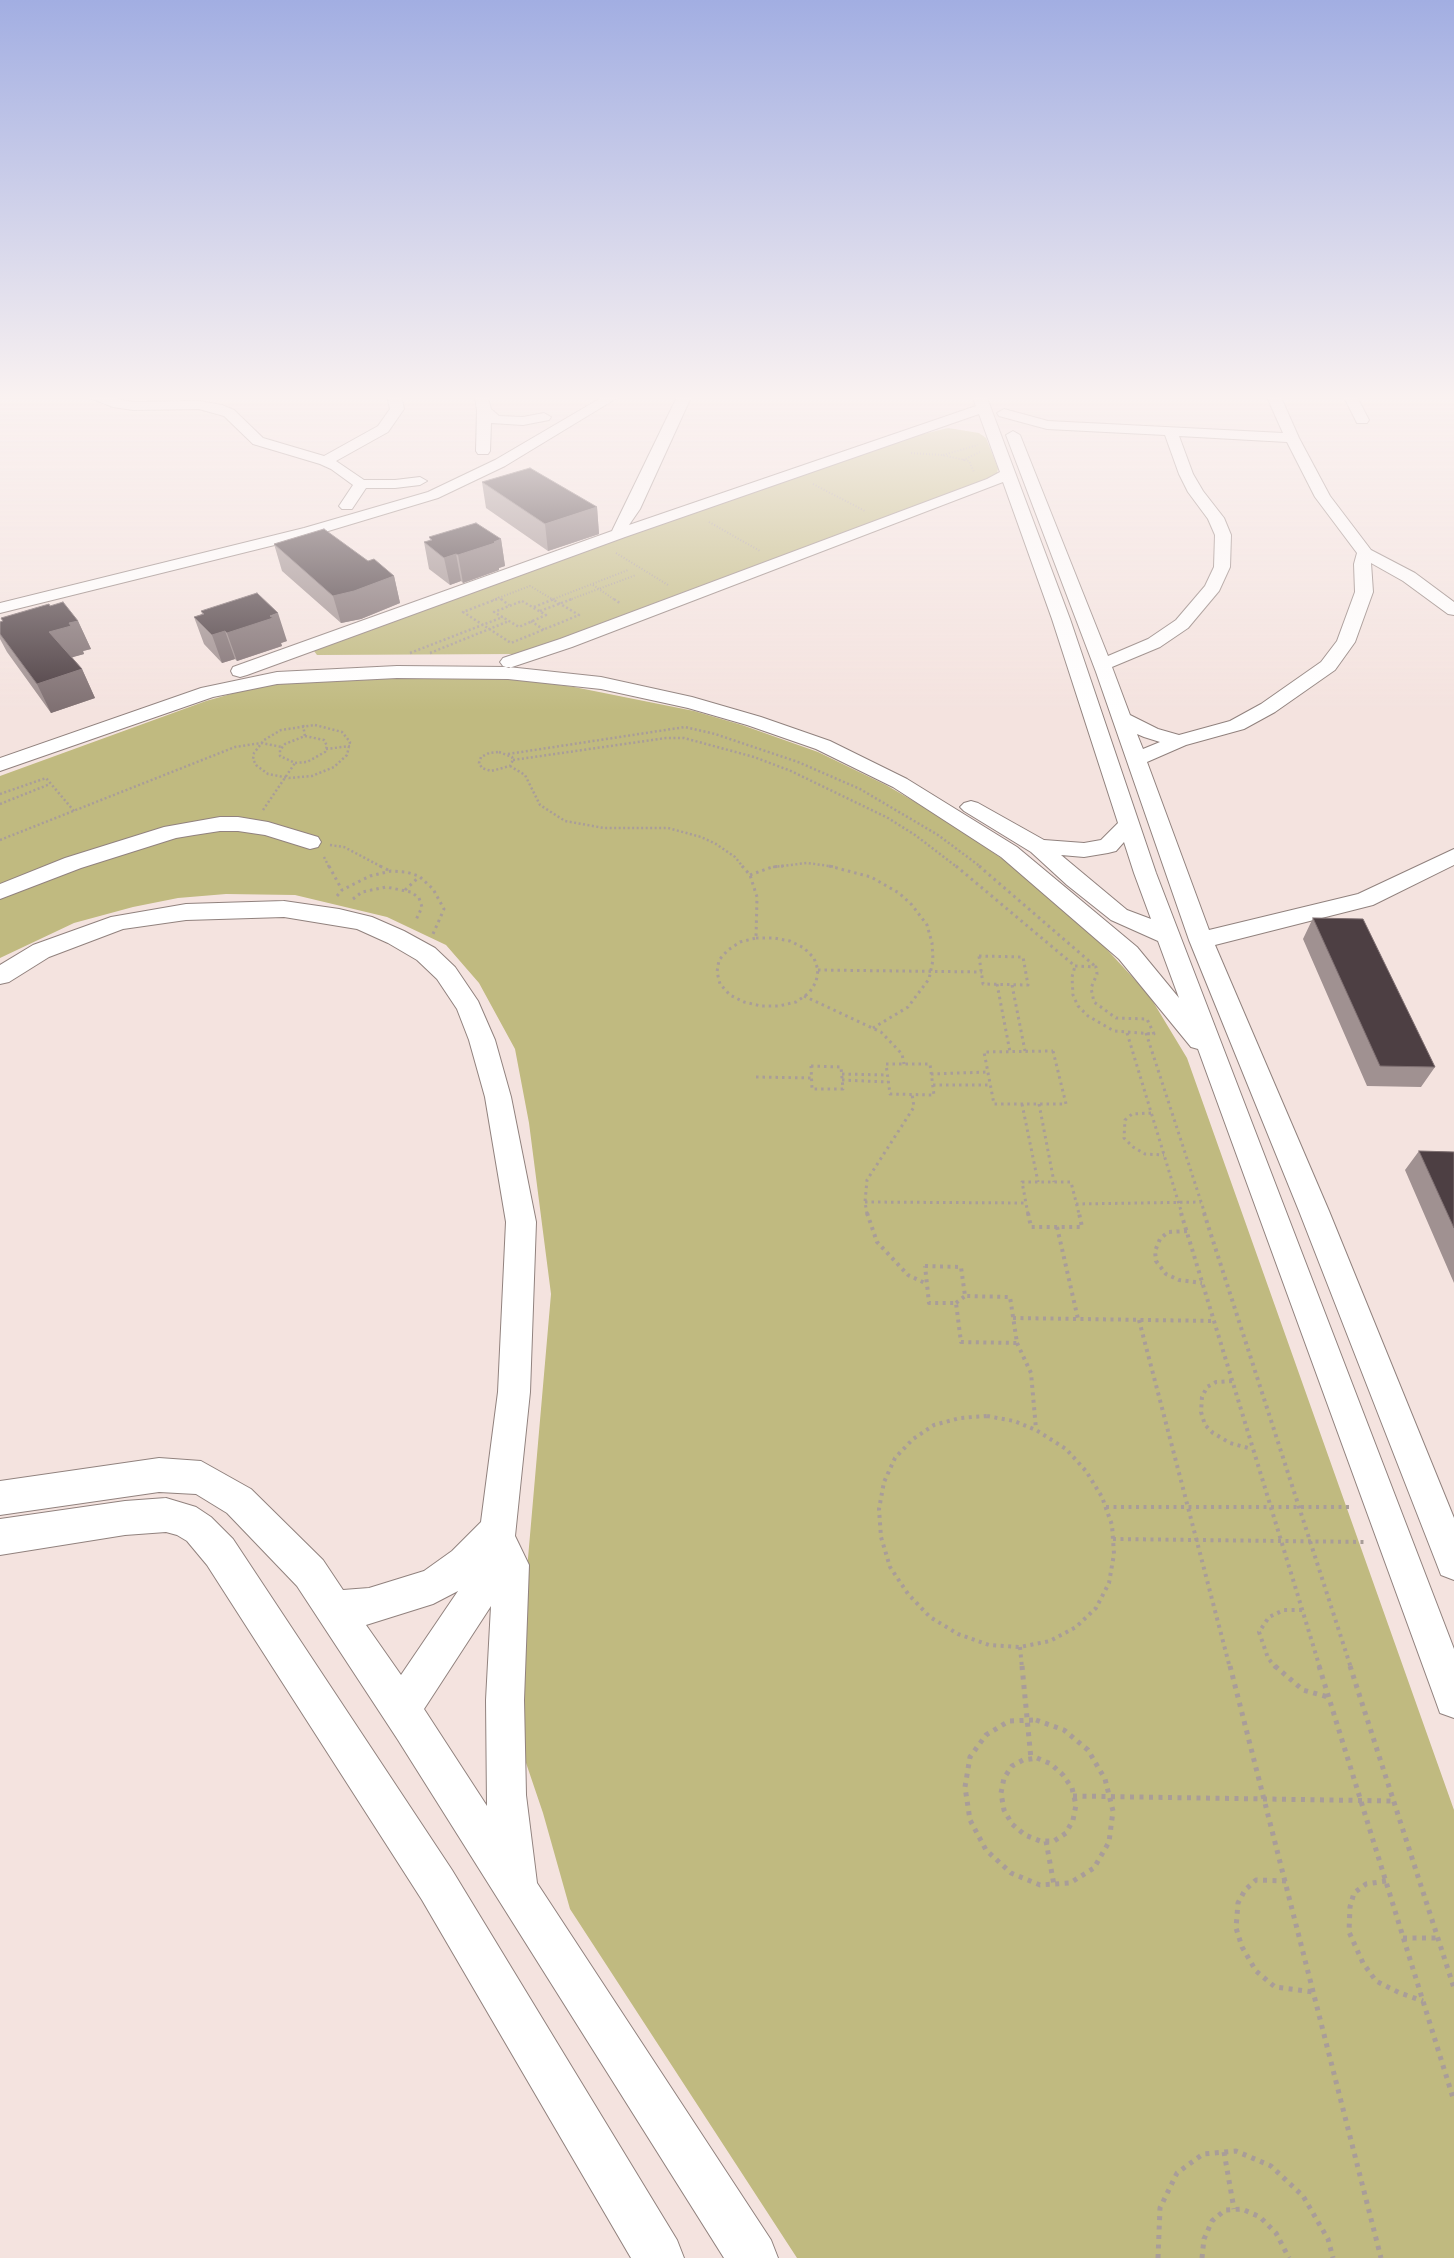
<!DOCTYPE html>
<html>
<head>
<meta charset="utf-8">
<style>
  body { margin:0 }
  canvas { display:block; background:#f4e3df }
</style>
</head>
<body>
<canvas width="1454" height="2258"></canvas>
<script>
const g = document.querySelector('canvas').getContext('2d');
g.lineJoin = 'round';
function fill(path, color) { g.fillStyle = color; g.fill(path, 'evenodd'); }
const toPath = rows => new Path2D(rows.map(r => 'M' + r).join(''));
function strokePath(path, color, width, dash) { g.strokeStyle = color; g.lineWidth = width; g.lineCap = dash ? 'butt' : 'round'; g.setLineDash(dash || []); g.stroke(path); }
fill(toPath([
  [948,428,979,433,986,438,998,468,997,475,989,480,540,650,515,654,317,655,314,651,513,576,919,435],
  [359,677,513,679,574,687,694,711,742,725,818,752,886,785,941,817,1004,860,1100,942,1149,995,1187,1058,1454,1810,1454,2258,797,2258,570,1909,543,1813,524,1757,524,1604,551,1294,529,1123,515,1049,479,983,446,945,387,917,295,895,226,894,178,898,133,907,74,923,0,958,0,776,206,701,256,687,309,681]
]), '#c0ba80');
const minor = toPath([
  [89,395,106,395,116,399,133,402,199,401,222,405,234,410,263,438,324,456,378,426,390,409,387,395,401,395,404,409,388,432,336,461,364,480,395,480,420,477,427,481,420,485,395,488,366,488,352,509,342,509,339,506,353,485,331,469,320,464,253,444,224,416,199,409,133,410,113,407,90,398,89,395],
  [477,395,487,395,491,409,499,416,523,417,544,413,551,417,549,420,523,425,491,423,490,451,488,454,478,454,476,451,477,410,475,398,477,395],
  [678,395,692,395,640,509,629,525,976,406,972,395,986,395,1070,619,1156,873,1454,1649,1454,1718,1440,1713,1435,1699,1198,1049,1191,1047,1119,959,1001,857,893,787,816,749,747,725,688,708,601,689,508,679,397,678,277,684,213,697,0,771,0,758,201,688,277,672,397,666,508,667,601,677,692,697,761,717,830,741,907,779,1017,847,1137,947,1179,998,1158,941,1111,920,1067,885,1031,852,964,811,960,807,964,803,971,801,978,803,1044,840,1084,843,1101,840,1118,823,1052,619,1003,482,572,647,509,668,503,666,500,662,503,658,560,639,987,479,1000,472,979,414,625,537,247,675,240,677,233,675,231,671,233,667,612,531,678,395],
  [1124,842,1134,873,1151,919,1127,910,1061,855,1084,857,1108,853,1116,851,1124,842],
  [1266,395,1280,395,1299,438,1330,496,1371,550,1415,573,1454,602,1454,615,1448,614,1403,581,1371,563,1373,592,1355,642,1335,670,1275,712,1244,729,1186,745,1147,762,1209,930,1358,894,1454,849,1454,865,1373,905,1215,945,1329,1211,1454,1518,1454,1580,1441,1575,1436,1562,1299,1211,1189,940,1096,672,1006,435,1013,431,1020,435,1108,656,1148,639,1176,620,1205,586,1214,567,1215,535,1208,519,1188,492,1179,474,1165,435,1047,429,999,416,997,413,1004,409,1048,421,1283,433,1266,395],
  [1179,436,1287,442,1315,497,1357,553,1354,564,1355,592,1337,641,1321,662,1261,704,1230,721,1179,735,1158,729,1130,715,1112,667,1160,647,1188,628,1219,591,1230,567,1231,535,1224,518,1203,491,1193,474,1179,436],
  [1137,734,1144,737,1160,742,1143,749,1137,734],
  [1343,395,1356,395,1369,420,1367,423,1357,423,1343,395],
  [220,817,238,817,268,822,318,837,321,842,318,847,310,849,265,835,238,831,220,831,194,835,176,838,81,868,0,899,0,884,65,858,164,827,220,817],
  [284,901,339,909,372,917,404,931,435,948,455,967,478,1001,495,1040,511,1097,536,1222,530,1392,515,1536,529,1565,524,1700,526,1795,537,1883,771,2240,778,2258,724,2258,398,1740,297,1586,227,1513,196,1494,159,1492,0,1515,0,1481,159,1458,201,1461,251,1489,323,1560,343,1590,369,1588,424,1571,452,1551,481,1522,498,1392,506,1222,485,1097,469,1040,457,1009,437,979,417,960,388,943,357,929,284,917,186,920,123,929,49,957,9,982,0,984,0,965,33,945,111,917,186,904,284,901],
  [458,1591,401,1675,366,1625,433,1604,458,1591],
  [491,1606,486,1700,487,1806,424,1709,491,1606],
  [166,1498,196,1507,211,1517,233,1539,452,1870,677,2240,684,2258,631,2258,422,1900,207,1565,187,1541,177,1535,166,1532,125,1535,0,1555,0,1519,125,1501,166,1498]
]);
const major = toPath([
  [606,395,622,395,505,466,438,498,315,535,0,613,0,603,304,528,428,492,495,460,606,395]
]);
strokePath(minor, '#91827e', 2);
strokePath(major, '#91827e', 2);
strokePath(toPath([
  [911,453,942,455,969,461,974,472],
  [943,455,978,445],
  [963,460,980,452],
  [813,484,865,511],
  [709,522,760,551],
  [616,553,668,585],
  [593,585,615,600],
  [498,597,502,600],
  [493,600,530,586,554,600],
  [551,600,628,570],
  [569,600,636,575]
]), '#a99d99', 2, [1, 2]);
strokePath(toPath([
  [497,599,463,612,511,643,579,615,552,599],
  [501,599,509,605],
  [614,599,621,604],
  [522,601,546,615,519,627,494,612,522,601],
  [534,607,554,599],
  [540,611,572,599],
  [531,621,544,630],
  [410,653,503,617],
  [430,653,509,621],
  [303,725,305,736],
  [315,725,342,732,350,742,347,755,334,767,312,776,289,778,268,774,256,765,253,759,254,753,264,740,281,730,315,725],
  [305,736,324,740,327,746,325,752,307,762,295,763,280,756,280,750,285,744,305,736],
  [326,749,350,746],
  [499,752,512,757,513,760,510,766,491,771,482,768,479,763,481,757,489,753,499,752],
  [508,754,685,727,715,734,798,762,860,789,938,835,981,867],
  [513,760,666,738,684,738,754,757,791,771,888,818,915,835,957,867],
  [510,766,525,775,540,805,565,821,604,828,668,828,701,837,716,844,735,857,743,867],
  [0,794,46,778,74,811],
  [0,804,50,784],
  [263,810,295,763],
  [0,840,235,747,261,743,282,747],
  [330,845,344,847,382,867],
  [324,857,329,867],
  [773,867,807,863,836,867]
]), '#a99d99', 2.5, [2, 2.5]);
strokePath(toPath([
  [329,866,342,890],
  [380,866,390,871],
  [742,866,750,875,757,897,756,938],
  [829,866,871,877,899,893,912,905,927,925,932,943,933,960,929,979,908,1007,873,1028],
  [956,866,1075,966],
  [979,866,1096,967],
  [750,875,772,867,783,866],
  [405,890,419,877],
  [337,896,342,890,370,876,391,871,406,872,419,876,433,889,444,909,433,934],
  [353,899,362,892,386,887,411,892,419,898,422,907,415,922],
  [756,938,774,938,790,941,804,948,814,958,818,970,816,982,809,993,796,1002,779,1006,761,1006,744,1002,730,995,720,984,717,972,719,960,728,950,740,942,756,938],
  [979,956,1023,957,1028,985,983,984,979,956],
  [1075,966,1096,967,1097,974,1091,988,1094,1002,1116,1018,1147,1019,1154,1034,1114,1031,1088,1016,1078,1006,1073,995,1072,977,1075,966],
  [818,970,982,972],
  [997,984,1010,1052],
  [1012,985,1025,1051],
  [804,996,881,1032,902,1054,904,1064],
  [1127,1033,1182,1214],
  [1146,1033,1205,1214],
  [1053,1051,1066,1104,994,1104,984,1052,1053,1051],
  [886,1064,930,1064,934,1095,890,1094,886,1064],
  [811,1066,841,1067,843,1089,812,1089,811,1066],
  [842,1074,887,1075],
  [931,1074,988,1072],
  [756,1077,812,1078],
  [842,1080,888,1082],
  [933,1085,990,1085],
  [1022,1104,1038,1182],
  [1039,1104,1054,1182],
  [1151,1113,1132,1114,1125,1120,1124,1138,1133,1147,1145,1154,1164,1155],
  [865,1202,1027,1203],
  [1076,1204,1201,1202],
  [867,1214,865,1202,867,1180,914,1107,912,1094],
  [1028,1214,1022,1182,1071,1182,1079,1214]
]), '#a99d99', 3, [2.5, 4]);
strokePath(toPath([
  [867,1213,877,1242,908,1275,927,1284],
  [1028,1213,1031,1227,1082,1227,1079,1213],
  [1181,1213,1320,1668],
  [1204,1213,1351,1668],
  [1057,1227,1078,1319],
  [1187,1231,1168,1232,1160,1239,1155,1251,1156,1261,1166,1274,1179,1280,1202,1283],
  [925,1266,961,1267,965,1296,1010,1297,1017,1343,961,1342,956,1303,929,1303,925,1266],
  [956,1303,965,1296],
  [1013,1318,1214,1321],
  [1139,1320,1230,1668],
  [1017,1343,1031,1373,1036,1429],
  [1232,1381,1216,1382,1207,1387,1202,1397,1201,1412,1205,1425,1213,1433,1230,1443,1252,1449],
  [987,1416,1014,1421,1036,1430,1066,1449,1086,1471,1102,1497,1112,1525,1114,1554,1109,1583,1096,1608,1076,1627,1050,1641,1020,1647,989,1645,958,1634,930,1617,908,1594,890,1567,881,1537,879,1509,884,1482,895,1458,913,1439,934,1425,960,1418,987,1416],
  [1106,1507,1351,1507],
  [1113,1539,1365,1542],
  [1020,1647,1022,1668],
  [1276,1668,1268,1658,1259,1632,1269,1617,1284,1610,1302,1610]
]), '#a99d99', 4, [3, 4.5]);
strokePath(toPath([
  [1022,1666,1031,1759],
  [1230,1666,1381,2258],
  [1275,1666,1303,1690,1328,1697],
  [1319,1666,1454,2101],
  [1350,1666,1454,1988],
  [1036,1720,1064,1730,1088,1750,1105,1779,1113,1811,1109,1842,1094,1868,1070,1883,1040,1885,1011,1873,986,1850,970,1820,965,1787,970,1757,986,1735,1009,1721,1036,1720],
  [1037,1758,1051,1764,1063,1775,1072,1788,1076,1805,1073,1820,1066,1833,1054,1841,1040,1841,1025,1835,1012,1824,1004,1810,1001,1793,1004,1778,1012,1766,1023,1760,1037,1758],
  [1073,1796,1394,1801],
  [1046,1841,1054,1885],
  [1286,1881,1256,1880,1245,1890,1238,1903,1236,1928,1242,1947,1256,1971,1275,1987,1314,1992],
  [1386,1881,1366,1884,1354,1893,1350,1907,1349,1932,1363,1963,1376,1981,1400,1993,1423,2001],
  [1403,1938,1438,1938],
  [1224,2152,1234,2209],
  [1158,2258,1160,2208,1177,2173,1203,2154,1236,2151,1271,2166,1303,2196,1328,2239,1333,2258],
  [1202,2258,1204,2239,1212,2221,1225,2210,1242,2209,1260,2217,1276,2233,1289,2258]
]), '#a99d99', 5, [4, 5.5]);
fill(minor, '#fff');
fill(major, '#fff');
fill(toPath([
  [482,482,597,507,599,534,548,551,486,508],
  [429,537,501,539,505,566,499,568,499,570,463,583,461,581,450,585,429,569,424,542,430,540],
  [274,544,368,561,394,576,400,603,361,619,341,623,282,571],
  [50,606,78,621,91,649,83,651,84,654,72,657,82,669,95,698,51,713,7,652,0,639,0,622,2,621,1,618],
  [201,611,287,641,281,643,282,646,237,661,235,659,222,663,204,644,194,617,202,614],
  [1313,918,1435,1067,1421,1087,1367,1086,1303,939],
  [1419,1151,1454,1152,1454,1283,1405,1170]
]), '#a09191');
fill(toPath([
  [597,507,599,534,548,551,545,524],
  [501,539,505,566,499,568,499,570,463,583,458,555],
  [456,554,461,581,450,585,444,558],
  [394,576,400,603,361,619,341,623,333,596],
  [278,613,287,641,281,643,282,646,237,661,227,633],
  [78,621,91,649,83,651,84,654,63,660,49,632,69,623],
  [225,631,235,659,222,663,212,635],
  [82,669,95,698,51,713,37,684]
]), '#7f7072');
const building = toPath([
  [530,468,597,507,545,524,482,482,530,468],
  [476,523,501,539,494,542,495,543,458,555,456,554,444,558,424,542,432,540,429,537,476,523],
  [324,529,368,561,374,559,394,576,354,591,333,596,274,544,324,529],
  [257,593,278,613,270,616,273,618,227,633,225,631,212,635,194,617,204,614,201,611,257,593],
  [63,602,78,621,69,623,71,626,49,632,82,669,37,684,0,634,0,622,3,621,1,618,49,604,50,606,63,602],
  [1313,918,1363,919,1435,1067,1380,1066,1313,918],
  [1419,1151,1454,1152,1454,1228,1419,1151]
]);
fill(building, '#4d3f43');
strokePath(building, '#7f7072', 1);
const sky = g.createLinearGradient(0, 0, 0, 711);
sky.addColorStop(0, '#a2aee2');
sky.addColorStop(0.56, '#faf2f1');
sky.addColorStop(1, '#faf2f100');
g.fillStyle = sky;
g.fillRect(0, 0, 1454, 711);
</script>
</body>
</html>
